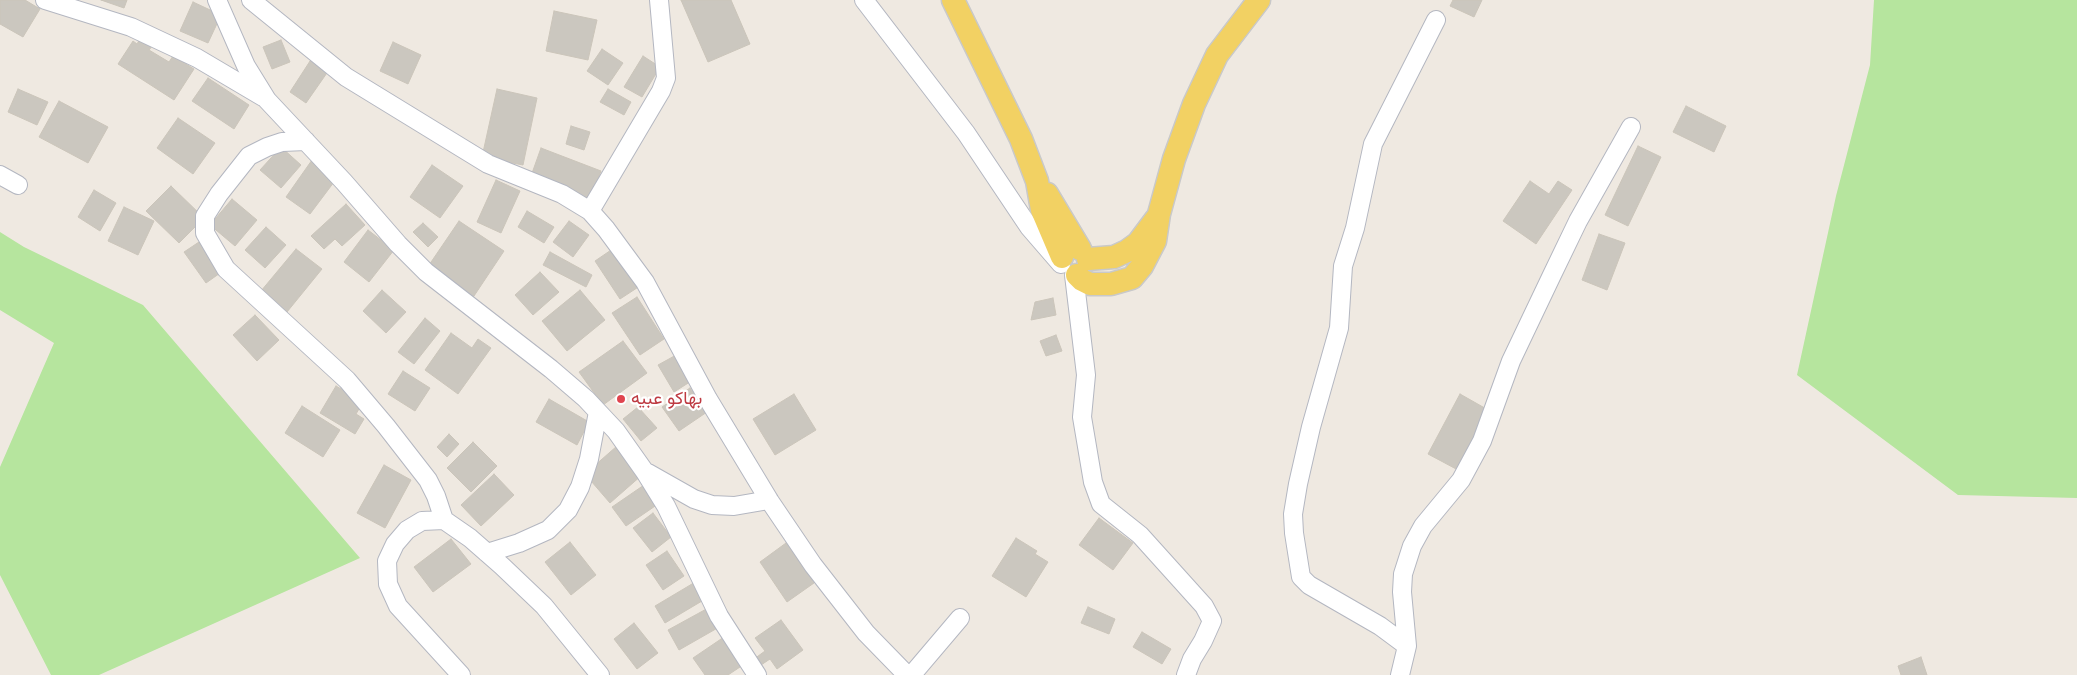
<!DOCTYPE html>
<html>
<head>
<meta charset="utf-8">
<style>
  body { margin:0 }
  canvas { display:block; background:#efe9e1 }
</style>
</head>
<body>
<canvas width="2077" height="675"></canvas>
<script>
const g = document.querySelector('canvas').getContext('2d');
g.lineJoin = 'round';
function fill(path, color) { g.fillStyle = color; g.fill(path, 'evenodd'); }
const toPath = rows => new Path2D(rows.map(r => 'M' + r).join(''));
function strokePath(path, color, width, dash) { g.strokeStyle = color; g.lineWidth = width; g.lineCap = dash ? 'butt' : 'round'; g.setLineDash(dash || []); g.stroke(path); }
function drawText(font, color, halo, rows, align = 'center') {
  g.font = font + ' "PT Sans",Vazirmatn,sans-serif'; g.lineWidth = 4.5; g.setLineDash([]); g.textBaseline = 'middle'; g.strokeStyle = halo; g.fillStyle = color; for (const [text, x, y, turn = 0] of rows) {
    g.save(); g.translate(x, y); g.rotate((+turn || 0) * Math.PI / 180); g.textAlign = isNaN(turn) ? turn : align; if (halo) g.strokeText(text, 0, 0); g.fillText(text, 0, 0); g.restore();
  }
}
fill(toPath([
  [1874,0,2077,0,2077,498,1958,495,1797,375,1836,196,1870,65],
  [0,232,24,247,143,305,360,558,99,675,51,675,0,575,0,467,54,343,0,310]
]), '#b6e59e');
const building = toPath([
  [0,0,25,0,40,9,23,37,0,24,0,0],
  [101,0,127,0,124,8,101,0],
  [681,0,731,0,750,44,708,62,681,0],
  [1453,0,1482,0,1474,17,1450,6,1453,0],
  [193,2,221,15,208,43,180,31,193,2],
  [554,11,597,20,588,60,546,51,554,11],
  [141,37,153,45,149,50,169,62,173,56,194,69,174,100,118,64,133,41,137,44,141,37],
  [281,40,290,62,272,69,263,47,281,40],
  [393,42,421,55,408,84,380,71,393,42],
  [602,49,623,63,608,85,587,71,602,49],
  [643,56,660,67,642,97,624,87,643,56],
  [312,58,329,70,306,103,290,92,312,58],
  [208,78,249,105,234,129,192,101,208,78],
  [18,89,48,102,37,125,8,112,18,89],
  [497,89,537,98,523,165,482,157,497,89],
  [608,89,631,102,624,115,600,102,608,89],
  [59,101,108,127,88,163,39,137,59,101],
  [1686,106,1726,126,1714,152,1673,132,1686,106],
  [178,118,215,143,193,174,157,148,178,118],
  [571,126,590,132,584,150,566,144,571,126],
  [1638,146,1661,157,1628,226,1605,215,1638,146],
  [281,147,301,165,281,188,260,170,281,147],
  [541,148,601,171,590,199,531,176,541,148],
  [312,160,337,178,310,214,286,197,312,160],
  [432,165,463,186,440,218,410,197,432,165],
  [496,180,520,191,501,233,477,222,496,180],
  [1530,181,1549,194,1558,181,1572,190,1536,244,1503,221,1530,181],
  [171,186,204,218,179,243,146,211,171,186],
  [94,190,116,203,100,231,78,217,94,190],
  [232,199,257,220,235,246,210,225,232,199],
  [346,204,365,225,342,246,335,239,324,249,311,236,346,204],
  [124,207,154,221,138,255,108,241,124,207],
  [527,211,554,227,544,243,518,227,527,211],
  [459,221,504,251,472,299,427,268,459,221],
  [569,221,589,235,573,257,553,242,569,221],
  [423,223,438,237,428,247,413,232,423,223],
  [266,227,286,245,265,268,245,250,266,227],
  [368,230,394,250,369,282,344,262,368,230],
  [1599,234,1625,243,1607,290,1582,280,1599,234],
  [202,240,223,271,206,283,184,252,202,240],
  [617,246,643,284,620,299,595,261,617,246],
  [296,249,322,269,287,312,261,291,296,249],
  [550,252,592,275,586,287,543,265,550,252],
  [540,272,559,292,533,315,515,295,540,272],
  [382,290,406,312,386,333,363,311,382,290],
  [580,290,605,320,567,351,542,321,580,290],
  [637,297,664,339,640,355,612,313,637,297],
  [1053,298,1056,315,1031,320,1035,302,1053,298],
  [255,315,279,340,257,361,233,335,255,315],
  [425,318,440,331,414,364,398,352,425,318],
  [451,333,472,348,478,339,491,348,458,394,425,370,451,333],
  [1056,335,1062,351,1046,356,1040,341,1056,335],
  [623,341,647,373,603,405,579,372,623,341],
  [678,354,693,380,674,392,658,365,678,354],
  [403,371,430,388,415,411,388,394,403,371],
  [336,386,363,402,356,414,364,419,355,434,320,413,336,386],
  [690,388,707,412,679,431,662,407,690,388],
  [794,394,816,430,775,455,753,419,794,394],
  [1460,394,1490,411,1458,470,1428,454,1460,394],
  [549,399,589,422,577,445,536,422,549,399],
  [302,406,340,430,323,457,285,433,302,406],
  [638,407,657,428,641,441,623,419,638,407],
  [449,434,459,444,447,457,437,447,449,434],
  [473,442,497,466,471,492,447,468,473,442],
  [617,446,642,475,610,503,585,474,617,446],
  [384,465,411,480,385,528,357,513,384,465],
  [494,474,514,495,481,526,461,505,494,474],
  [647,483,661,502,626,526,612,507,647,483],
  [653,513,671,537,652,552,633,528,653,513],
  [1099,518,1133,543,1113,570,1079,545,1099,518],
  [1016,538,1037,551,1035,554,1048,562,1026,597,992,576,1016,538],
  [451,539,471,564,433,592,414,567,451,539],
  [570,542,596,575,571,595,545,562,570,542],
  [786,543,814,583,787,602,760,562,786,543],
  [667,551,684,576,663,590,646,565,667,551],
  [697,581,707,598,665,623,655,606,697,581],
  [710,607,721,626,679,650,668,630,710,607],
  [1088,607,1115,619,1109,634,1081,623,1088,607],
  [781,620,803,650,777,669,770,659,755,669,750,662,765,651,755,638,781,620],
  [634,623,658,653,637,669,614,639,634,623],
  [1142,632,1171,649,1162,664,1133,647,1142,632],
  [724,637,743,665,728,675,705,675,693,658,724,637],
  [1921,657,1927,675,1901,675,1898,666,1921,657]
]);
fill(building, '#cbc7bf');
strokePath(building, '#cbc5ba', 1);
const minor = toPath([
  [45,0,131,27,197,58,263,97],
  [217,0,246,66,267,100,344,182,398,244,426,272,551,369,586,399,616,431,645,472,666,506,719,616,757,675],
  [251,0,346,77,488,164,562,194,590,211,606,229,645,282,708,399,769,500,813,565,866,633,905,673,910,674,915,671,960,618],
  [864,0,966,133,1029,227,1061,264],
  [306,141,282,142,267,147,249,156,219,194,205,216,205,233,226,269,347,380,386,426,428,480,436,496,444,520],
  [0,175,18,185],
  [590,211,661,91,666,78,659,0],
  [1074,275,1086,375,1082,417,1093,482,1101,504,1140,535,1204,606,1212,621,1203,641,1192,659,1186,675],
  [648,473,694,499,712,505,734,506,769,500],
  [487,553,519,543,548,530,568,510,580,487,589,459,598,412],
  [1407,646,1380,626,1309,585,1301,577,1294,533,1293,514,1298,484,1311,427,1339,328,1343,266,1355,228,1373,144,1436,20],
  [461,675,398,606,388,584,387,561,395,544,407,530,422,521,444,520,470,538,502,566,544,606,600,675],
  [1400,675,1407,646,1402,592,1403,574,1412,546,1423,526,1461,480,1482,441,1511,361,1551,277,1578,221,1631,127]
]);
const major = toPath([
  [953,0,1021,139,1037,181,1042,210,1062,257],
  [1047,194,1080,249],
  [1088,259,1114,257,1127,251,1138,243,1156,219],
  [1077,275,1082,280,1090,284,1111,284,1132,278,1142,266,1155,241,1159,214,1174,159,1194,104,1217,55,1259,0]
]);
strokePath(minor, '#b4b7c1', 20);
strokePath(major, '#c9c9c9', 25);
strokePath(minor, '#fff', 18);
strokePath(major, '#f2d163', 22);
for (const [x, y, r, color] of [
  [621,399,5,"#e0444e"]
]) { const dot = new Path2D(); dot.arc(x, y, r, 0, 2 * Math.PI); g.fillStyle = color; g.fill(dot); strokePath(dot, '#fff', 2); }
drawText('18px', '#be3a42', '#fff', [
  ["بهاكو عبيه",631,399]
], 'left');
</script>
</body>
</html>
